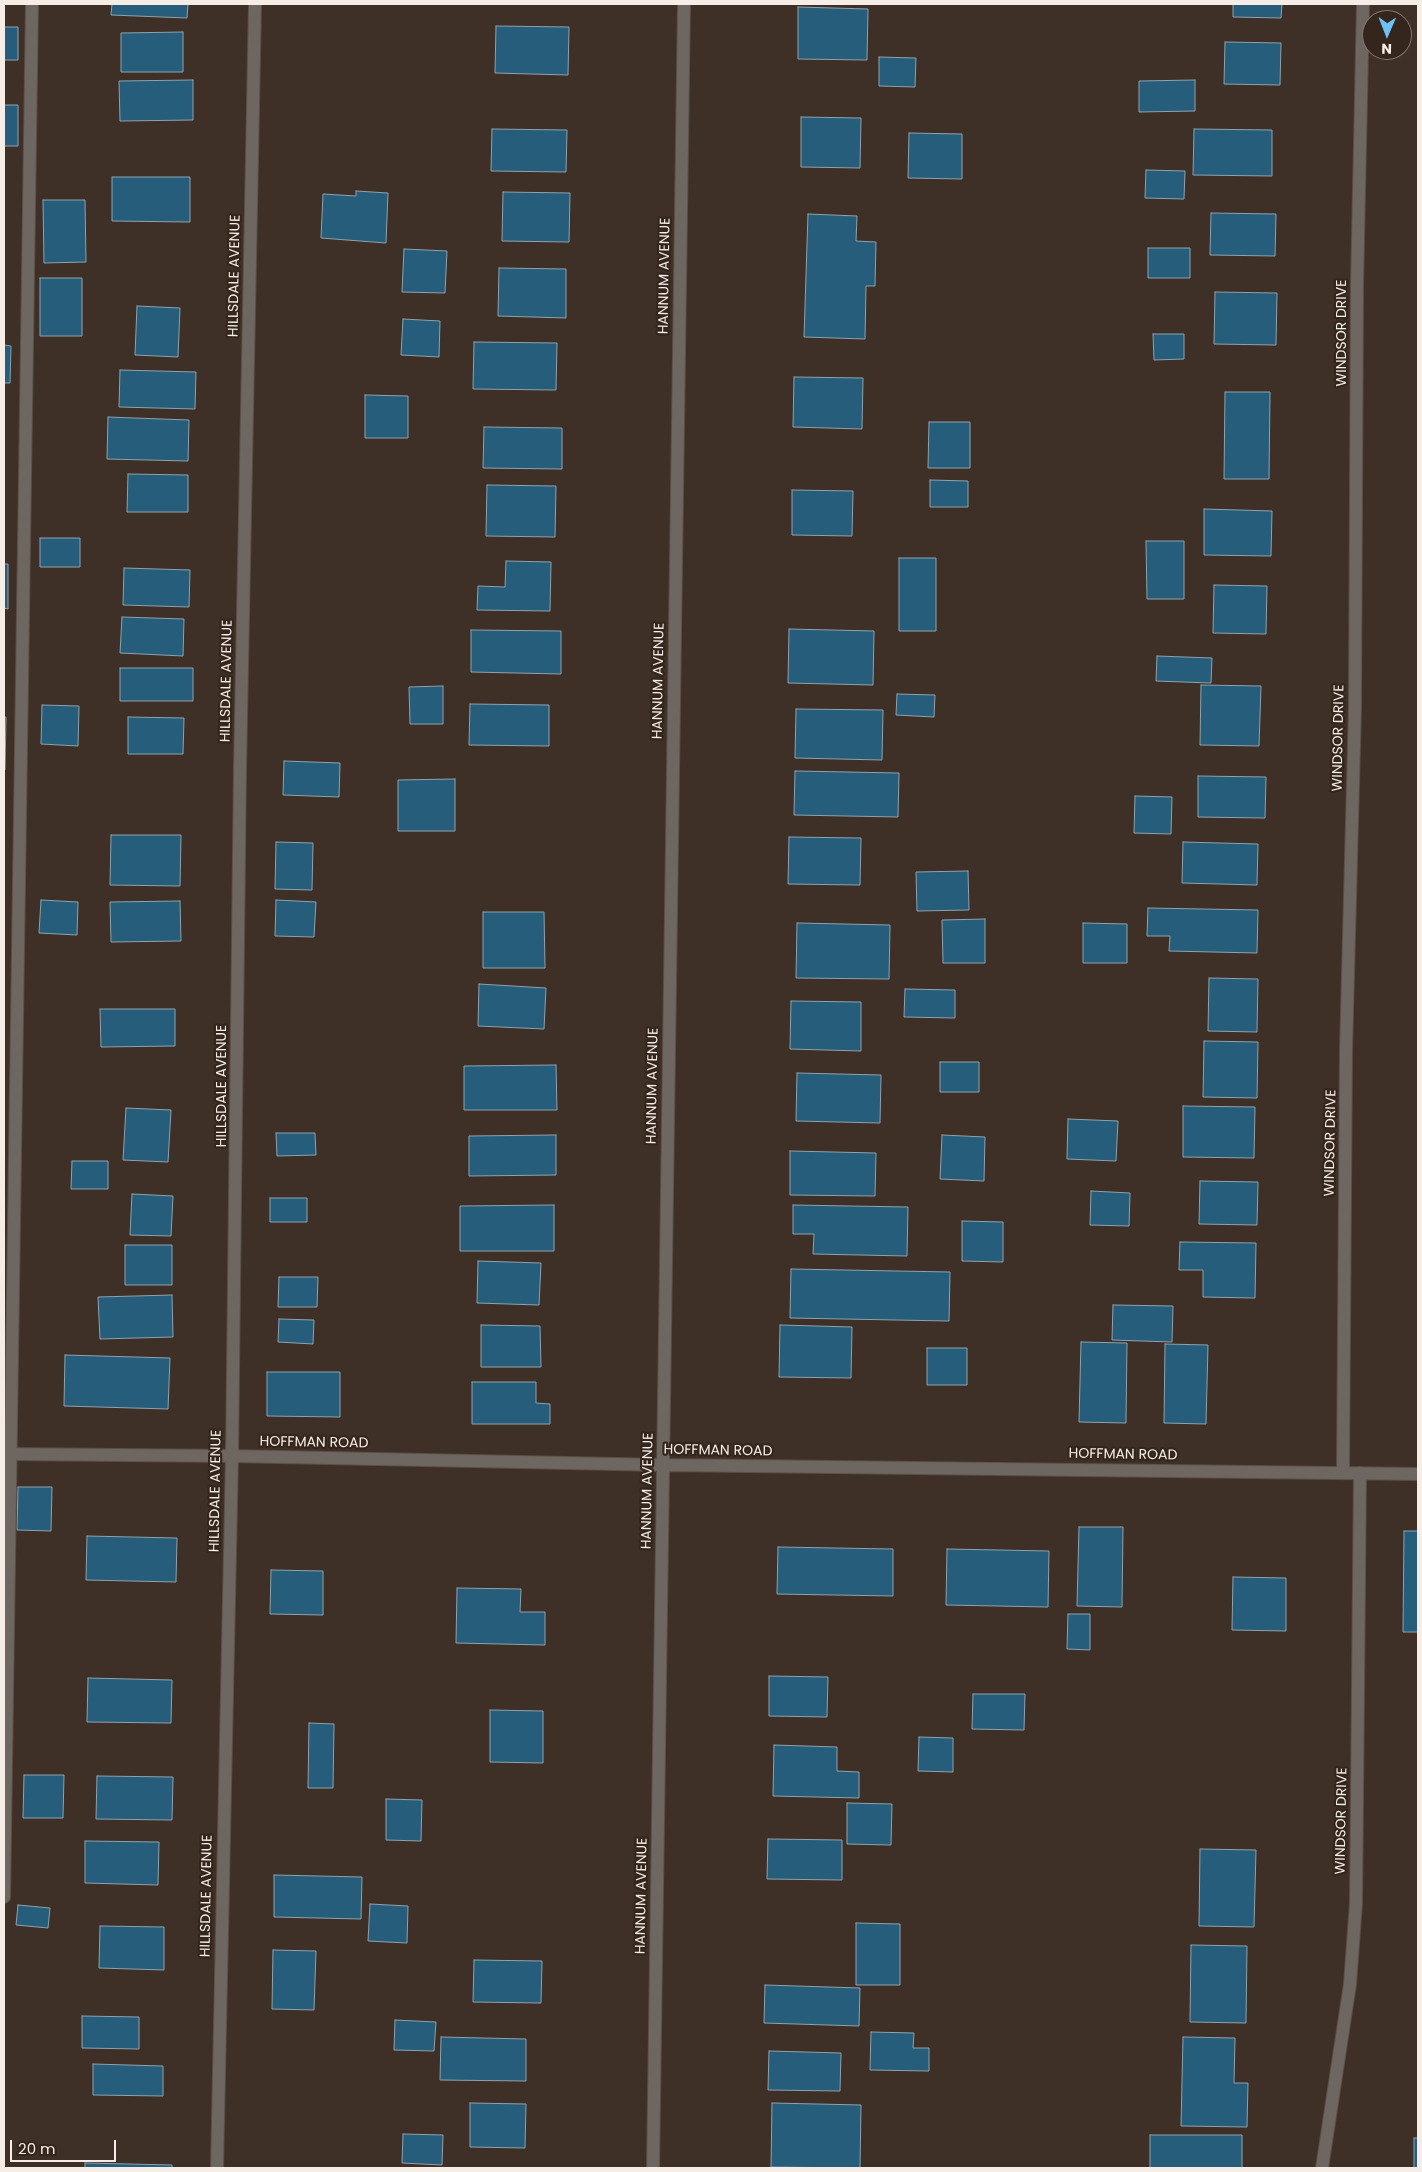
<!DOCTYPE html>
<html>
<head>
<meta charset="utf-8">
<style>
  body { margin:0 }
  #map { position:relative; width:1422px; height:2172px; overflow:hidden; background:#3e3026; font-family:Poppins,sans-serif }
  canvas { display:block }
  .frame { position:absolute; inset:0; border:5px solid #f6ede6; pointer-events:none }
  .north { position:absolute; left:1362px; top:10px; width:50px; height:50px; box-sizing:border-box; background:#34261c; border:1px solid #82766d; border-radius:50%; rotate:181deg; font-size:14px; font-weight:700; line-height:20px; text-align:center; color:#f6ede6 }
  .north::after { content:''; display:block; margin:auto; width:18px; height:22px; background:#6ec2f3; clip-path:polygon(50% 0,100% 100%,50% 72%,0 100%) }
  .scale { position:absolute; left:10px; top:2140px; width:106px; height:22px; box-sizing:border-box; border:2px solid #f6ede6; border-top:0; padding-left:6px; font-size:15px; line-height:18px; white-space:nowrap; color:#f6ede6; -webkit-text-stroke:4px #34261c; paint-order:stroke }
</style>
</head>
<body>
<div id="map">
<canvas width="1422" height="2172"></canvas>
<div class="frame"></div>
<div class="north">N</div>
<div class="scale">20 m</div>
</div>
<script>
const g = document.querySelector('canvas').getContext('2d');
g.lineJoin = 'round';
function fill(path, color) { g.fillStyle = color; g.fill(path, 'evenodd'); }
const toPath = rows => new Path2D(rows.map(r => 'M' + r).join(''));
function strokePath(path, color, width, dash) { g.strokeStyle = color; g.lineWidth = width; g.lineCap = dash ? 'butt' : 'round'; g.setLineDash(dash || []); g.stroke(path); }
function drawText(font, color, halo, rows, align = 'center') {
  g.font = font + ' Poppins,sans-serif'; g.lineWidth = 4.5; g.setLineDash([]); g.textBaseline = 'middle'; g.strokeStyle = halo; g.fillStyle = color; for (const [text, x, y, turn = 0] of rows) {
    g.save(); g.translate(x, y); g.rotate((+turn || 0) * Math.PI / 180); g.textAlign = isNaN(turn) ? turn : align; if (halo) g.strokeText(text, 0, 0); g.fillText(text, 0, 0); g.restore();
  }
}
const building = toPath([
  [112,4,188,4,187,18,111,15,112,4],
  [1233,4,1282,4,1281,18,1233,17,1233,4],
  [798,7,868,9,867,60,798,59,798,7],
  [496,26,569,27,568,75,495,73,496,26],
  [4,27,18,27,18,60,4,60,4,27],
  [183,32,183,72,121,72,121,33,183,32],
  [1225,42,1281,43,1280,85,1224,84,1225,42],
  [879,57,916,58,915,87,879,86,879,57],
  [193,80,193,120,120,121,119,81,193,80],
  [1195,80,1195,111,1139,112,1139,81,1195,80],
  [4,105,18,105,18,146,4,146,4,105],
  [801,117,861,118,860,168,801,167,801,117],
  [492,129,567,130,566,172,491,171,492,129],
  [1194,129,1272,130,1272,176,1193,175,1194,129],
  [909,133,962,134,962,179,908,178,909,133],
  [1146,170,1185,171,1184,199,1145,198,1146,170],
  [112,177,190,177,190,222,112,221,112,177],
  [356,191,388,193,386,243,321,238,323,194,356,196,356,191],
  [503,192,570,193,569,242,502,241,503,192],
  [43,200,85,200,86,262,44,263,43,200],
  [1211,213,1276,214,1275,256,1210,255,1211,213],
  [808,214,857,216,856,241,876,242,875,286,866,286,865,339,804,337,808,214],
  [1148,248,1190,248,1190,278,1148,278,1148,248],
  [404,249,447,251,445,293,402,292,404,249],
  [499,268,566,269,566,318,498,316,499,268],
  [40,278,82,278,82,336,40,336,40,278],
  [1215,292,1277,293,1276,345,1214,344,1215,292],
  [137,306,180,308,178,357,135,355,137,306],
  [403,319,440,321,439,357,401,355,403,319],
  [1153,334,1184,334,1184,359,1154,360,1153,334],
  [474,342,557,343,556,390,473,389,474,342],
  [4,345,11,346,10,383,4,383,4,345],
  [120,370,196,372,195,409,119,407,120,370],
  [794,377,863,378,862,429,793,427,794,377],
  [1225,392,1270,392,1269,479,1224,479,1225,392],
  [365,395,408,396,408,438,365,438,365,395],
  [108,417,189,420,188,461,107,459,108,417],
  [929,422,970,422,970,468,928,468,929,422],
  [484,427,562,428,562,469,483,468,484,427],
  [128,474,188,475,188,512,127,512,128,474],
  [930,480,968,481,968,507,930,507,930,480],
  [487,485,556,486,555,537,486,536,487,485],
  [792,490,853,491,852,536,792,535,792,490],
  [1204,509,1272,511,1271,556,1204,555,1204,509],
  [40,538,80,538,80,567,40,567,40,538],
  [1146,541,1184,541,1184,599,1147,599,1146,541],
  [899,558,936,558,936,631,899,631,899,558],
  [506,561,551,562,550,611,477,610,478,586,505,587,506,561],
  [4,564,8,564,8,609,4,608,4,564],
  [124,568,190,570,189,607,123,605,124,568],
  [1214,585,1267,586,1266,634,1213,633,1214,585],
  [122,617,184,619,183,656,120,653,122,617],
  [789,629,874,631,873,685,788,683,789,629],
  [471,630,561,631,561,674,471,672,471,630],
  [1157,656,1212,658,1211,683,1156,681,1157,656],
  [120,668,193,668,193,701,120,701,120,668],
  [1201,685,1261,686,1259,746,1200,745,1201,685],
  [443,686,443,724,410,724,409,687,443,686],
  [897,694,935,695,934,717,896,715,897,694],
  [470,704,549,705,549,746,469,745,470,704],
  [42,705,79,706,78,746,41,744,42,705],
  [796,709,883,710,882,760,795,758,796,709],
  [4,717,6,717,5,770,4,770,4,717],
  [128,717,184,718,183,754,128,754,128,717],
  [284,761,340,763,339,797,283,795,284,761],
  [795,771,899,773,898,817,794,815,795,771],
  [1198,776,1266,777,1265,818,1198,817,1198,776],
  [455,779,455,831,398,831,398,780,455,779],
  [1135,796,1172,797,1171,834,1134,833,1135,796],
  [111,835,181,835,180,886,110,885,111,835],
  [789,837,861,838,860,885,788,884,789,837],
  [276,842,313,843,312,890,275,889,276,842],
  [1183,842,1258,844,1257,885,1182,883,1183,842],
  [968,871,969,910,917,911,916,872,968,871],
  [41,900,78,902,77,935,39,933,41,900],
  [276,900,316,902,314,937,275,936,276,900],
  [180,901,181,941,111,942,110,902,180,901],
  [1148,908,1258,910,1257,953,1169,951,1170,936,1147,936,1148,908],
  [483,912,544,912,545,968,483,968,483,912],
  [985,919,985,963,943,963,942,920,985,919],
  [797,923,890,925,889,979,796,978,797,923],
  [1083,923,1127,924,1127,963,1083,963,1083,923],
  [1209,978,1258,979,1257,1032,1208,1031,1209,978],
  [479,984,546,988,544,1029,478,1026,479,984],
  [905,989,955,990,955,1018,904,1017,905,989],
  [791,1001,861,1002,861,1051,790,1049,791,1001],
  [100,1009,175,1009,175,1046,101,1047,100,1009],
  [1204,1041,1258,1042,1257,1098,1203,1097,1204,1041],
  [940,1062,979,1062,979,1092,940,1092,940,1062],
  [556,1065,557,1110,464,1110,464,1066,556,1065],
  [797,1073,881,1075,880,1123,796,1121,797,1073],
  [1183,1106,1255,1107,1254,1158,1183,1157,1183,1106],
  [126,1108,171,1110,168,1162,123,1160,126,1108],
  [1068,1119,1118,1121,1116,1161,1067,1159,1068,1119],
  [276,1133,315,1133,316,1155,277,1156,276,1133],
  [556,1135,556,1175,469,1176,469,1136,556,1135],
  [942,1135,985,1137,984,1181,940,1179,942,1135],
  [790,1151,876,1153,875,1196,790,1195,790,1151],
  [72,1161,108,1161,108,1189,71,1189,72,1161],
  [1200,1181,1258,1182,1257,1225,1199,1224,1200,1181],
  [1091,1191,1130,1193,1129,1226,1090,1225,1091,1191],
  [132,1194,173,1196,171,1236,130,1235,132,1194],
  [270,1198,307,1198,307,1222,270,1222,270,1198],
  [554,1205,554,1251,460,1251,460,1206,554,1205],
  [793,1205,908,1207,907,1256,813,1254,814,1234,793,1234,793,1205],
  [962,1221,1003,1222,1003,1262,962,1261,962,1221],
  [1180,1242,1256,1243,1255,1298,1203,1297,1203,1270,1179,1270,1180,1242],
  [125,1245,172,1245,172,1285,125,1285,125,1245],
  [478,1261,541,1263,539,1305,477,1303,478,1261],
  [791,1269,950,1272,949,1321,790,1318,791,1269],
  [279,1277,318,1277,317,1307,278,1307,279,1277],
  [172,1295,173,1337,100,1339,98,1297,172,1295],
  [1113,1305,1173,1306,1172,1342,1112,1340,1113,1305],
  [279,1319,314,1320,313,1344,278,1342,279,1319],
  [481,1325,540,1326,541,1367,481,1367,481,1325],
  [780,1325,852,1327,851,1378,779,1377,780,1325],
  [1081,1342,1127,1343,1126,1423,1079,1422,1081,1342],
  [1165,1344,1208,1345,1206,1424,1164,1423,1165,1344],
  [927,1348,967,1348,967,1385,927,1385,927,1348],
  [65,1355,170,1358,168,1409,64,1406,65,1355],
  [267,1372,340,1372,340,1417,267,1416,267,1372],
  [472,1382,536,1382,536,1403,550,1404,550,1424,472,1424,472,1382],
  [18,1487,52,1487,51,1531,17,1530,18,1487],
  [1079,1527,1123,1527,1122,1607,1077,1606,1079,1527],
  [1404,1531,1418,1531,1418,1632,1403,1632,1404,1531],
  [87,1536,177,1538,176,1582,86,1580,87,1536],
  [778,1547,893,1549,893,1596,777,1594,778,1547],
  [947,1549,1049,1551,1048,1607,946,1605,947,1549],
  [271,1570,323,1571,323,1615,270,1614,271,1570],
  [1233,1577,1286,1578,1286,1631,1232,1630,1233,1577],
  [457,1588,521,1589,520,1612,545,1612,545,1645,456,1643,457,1588],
  [1068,1614,1090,1614,1090,1650,1067,1649,1068,1614],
  [769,1676,828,1677,827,1717,769,1716,769,1676],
  [88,1678,172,1680,171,1723,87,1722,88,1678],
  [973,1694,1025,1694,1024,1730,972,1729,973,1694],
  [490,1710,543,1711,543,1763,490,1762,490,1710],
  [309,1723,334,1724,333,1788,308,1788,309,1723],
  [919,1737,953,1738,953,1772,918,1771,919,1737],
  [774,1745,837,1747,837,1771,859,1772,859,1798,773,1796,774,1745],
  [24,1775,64,1775,63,1818,23,1818,24,1775],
  [97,1776,173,1777,172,1820,96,1819,97,1776],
  [386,1799,422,1800,421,1841,386,1840,386,1799],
  [847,1803,892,1804,891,1845,847,1844,847,1803],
  [768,1839,842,1840,842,1880,767,1879,768,1839],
  [85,1841,159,1842,158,1885,85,1883,85,1841],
  [1200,1849,1256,1850,1254,1927,1199,1926,1200,1849],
  [274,1875,362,1877,361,1919,274,1917,274,1875],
  [370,1904,408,1906,407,1943,368,1941,370,1904],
  [18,1905,50,1908,48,1928,16,1925,18,1905],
  [856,1923,900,1924,900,1985,856,1985,856,1923],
  [100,1926,164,1927,164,1970,99,1968,100,1926],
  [1191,1945,1247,1946,1246,2023,1190,2022,1191,1945],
  [273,1950,316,1951,314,2010,272,2009,273,1950],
  [474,1960,542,1961,541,2003,473,2002,474,1960],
  [765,1985,860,1988,859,2026,764,2023,765,1985],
  [82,2016,139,2017,139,2049,82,2048,82,2016],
  [395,2020,436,2022,434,2051,394,2050,395,2020],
  [871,2032,914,2033,913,2048,929,2048,929,2071,870,2070,871,2032],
  [441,2037,526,2039,526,2081,440,2080,441,2037],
  [1183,2037,1235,2038,1234,2083,1248,2083,1247,2127,1181,2126,1183,2037],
  [769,2051,841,2053,840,2091,768,2090,769,2051],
  [93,2064,163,2066,163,2096,93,2095,93,2064],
  [470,2103,526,2104,525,2148,470,2147,470,2103],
  [772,2103,861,2105,860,2168,771,2167,772,2103],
  [403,2134,443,2135,442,2165,402,2163,403,2134],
  [1150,2135,1242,2135,1242,2168,1150,2168,1150,2135],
  [1414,2138,1418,2138,1418,2168,1414,2168,1414,2138],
  [85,2163,172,2165,172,2168,85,2168,85,2163]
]);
fill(building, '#265d7b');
strokePath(building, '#8fa2ad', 1);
const service = toPath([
  [4,1897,32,4]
]);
const minor = toPath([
  [4,1454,232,1456,663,1465,1418,1474],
  [1343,1472,1346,1050,1355,707,1357,285,1363,4],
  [217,2168,232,1456,240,768,255,4],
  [653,2168,684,4],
  [1322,2168,1350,1984,1356,1903,1360,1473]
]);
strokePath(service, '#5b4e45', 14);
strokePath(minor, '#5b4e45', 14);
strokePath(service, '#6e6761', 12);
strokePath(minor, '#6e6761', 12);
drawText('14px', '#f6ede6', '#34261c', [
  ["HILLSDALE AVENUE",235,276,-89],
  ["HANNUM AVENUE",665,276,-89],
  ["WINDSOR DRIVE",1342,333,-90],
  ["HILLSDALE AVENUE",227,681,-89],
  ["HANNUM AVENUE",659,681,-89],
  ["WINDSOR DRIVE",1339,738,-89],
  ["HILLSDALE AVENUE",222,1086,-90],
  ["HANNUM AVENUE",653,1086,-89],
  ["WINDSOR DRIVE",1331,1143,-89],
  ["HOFFMAN ROAD",314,1443,1],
  ["HOFFMAN ROAD",718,1451,1],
  ["HOFFMAN ROAD",1123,1455,1],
  ["HILLSDALE AVENUE",216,1491,-89],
  ["HANNUM AVENUE",648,1491,-89],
  ["WINDSOR DRIVE",1342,1821,-89],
  ["HILLSDALE AVENUE",207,1896,-89],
  ["HANNUM AVENUE",642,1896,-89]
]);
</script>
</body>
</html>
